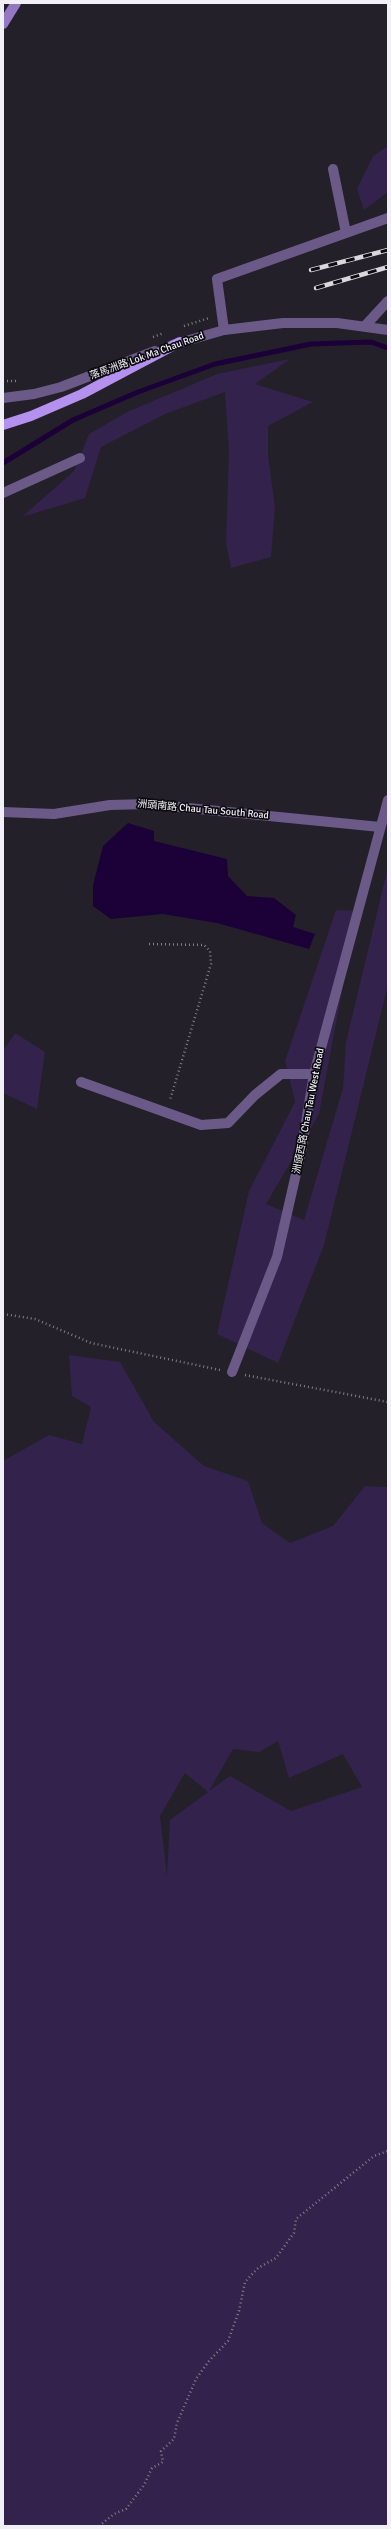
<!DOCTYPE html>
<html>
<head>
<meta charset="utf-8">
<style>
  body { margin:0 }
  #map { position:relative; width:391px; height:2529px; overflow:hidden; background:#23202a; font-family:Signika,sans-serif }
  canvas { display:block }
  .frame { position:absolute; inset:0; border:4px solid #f2f0f7; pointer-events:none }
</style>
</head>
<body>
<div id="map">
<canvas width="391" height="2529"></canvas>
<div class="frame"></div>
</div>
<script>
const g = document.querySelector('canvas').getContext('2d');
g.lineJoin = 'round';
function fill(path, color) { g.fillStyle = color; g.fill(path, 'evenodd'); }
const toPath = rows => new Path2D(rows.map(r => 'M' + r).join(''));
function strokePath(path, color, width, dash) { g.strokeStyle = color; g.lineWidth = width; g.lineCap = dash ? 'butt' : 'round'; g.setLineDash(dash || []); g.stroke(path); }
function drawText(font, color, halo, rows, align = 'center') {
  g.font = font + ' Signika,"Noto Sans SC",sans-serif'; g.lineWidth = 3.5; g.setLineDash([]); g.textBaseline = 'middle'; g.strokeStyle = halo; g.fillStyle = color; for (const [text, x, y, turn = 0] of rows) {
    g.save(); g.translate(x, y); g.rotate((+turn || 0) * Math.PI / 180); g.textAlign = isNaN(turn) ? turn : align; if (halo) g.strokeText(text, 0, 0); g.fillText(text, 0, 0); g.restore();
  }
}
fill(toPath([
  [388,146,388,192,364,210,357,189,373,156],
  [290,359,255,384,313,402,268,426,268,455,275,507,271,557,231,568,226,543,229,451,225,392,165,414,101,447,85,498,22,517,74,471,89,434,127,412,217,374],
  [388,867,388,985,324,1245,278,1363,217,1334,249,1191,295,1102,285,1061,336,910,357,911,319,1114,266,1204,304,1220,343,1088,346,1042],
  [15,1033,45,1052,37,1109,3,1093,3,1051],
  [69,1355,120,1362,154,1422,204,1466,248,1481,262,1523,290,1543,333,1526,365,1486,388,1487,388,2526,3,2526,3,1461,49,1435,82,1444,91,1407,72,1396],
  [278,1741,289,1778,343,1754,362,1787,291,1811,230,1776,209,1791,233,1749,259,1752],
  [185,1773,208,1792,170,1820,167,1875,160,1816]
]), '#33224b');
fill(toPath([
  [128,823,154,831,154,841,227,859,228,876,247,896,274,898,296,915,293,927,315,934,309,949,217,923,163,914,111,919,93,906,93,885,103,846]
]), '#1c0038');
strokePath(toPath([
  [3,463,73,420,138,392,215,364,311,344,371,342,388,348]
]), '#1c0038', 5);
strokePath(toPath([
  [184,326,209,318],
  [153,337,164,333],
  [3,381,16,381],
  [149,944,204,945,210,951,211,964,170,1100],
  [3,1314,35,1319,91,1343,220,1370],
  [245,1375,388,1402],
  [99,2526,114,2514,126,2509,144,2485,152,2468,163,2462,161,2451,174,2439,177,2423,196,2379,209,2361,228,2341,239,2311,245,2282,258,2268,276,2258,294,2233,296,2219,374,2156,388,2151]
]), '#817e87', 2.5, [1, 3]);
strokePath(toPath([
  [333,169,346,233],
  [365,326,388,301],
  [224,330,217,279,388,218],
  [3,493,80,458],
  [81,1082,201,1125,228,1123,255,1095,281,1074,314,1074]
]), '#6b5a88', 10);
strokePath(toPath([
  [3,812,54,814,110,805,148,804,380,827],
  [232,1372,277,1257,301,1152,314,1074,388,800]
]), '#6b5a88', 10);
strokePath(toPath([
  [172,345,224,330,283,323,337,323,388,330],
  [3,398,34,394,61,387,155,351]
]), '#6b5a88', 10);
strokePath(toPath([
  [3,24,16,3]
]), '#9478c2', 10);
strokePath(toPath([
  [3,425,31,416,82,394,180,342]
]), '#b490ef', 10);
const rail = toPath([
  [311,270,388,250],
  [316,288,388,267]
]);
strokePath(rail, '#dad8df', 4.5);
strokePath(rail, '#0c0b0f', 3, [9]);
drawText('10px', '#f2f0f7', '#0c0b0f', [
  ["落馬洲路 Lok Ma Chau Road",147,356,-20],
  ["洲頭南路 Chau Tau South Road",203,810,5],
  ["洲頭西路 Chau Tau West Road",309,1111,-79]
]);
</script>
</body>
</html>
